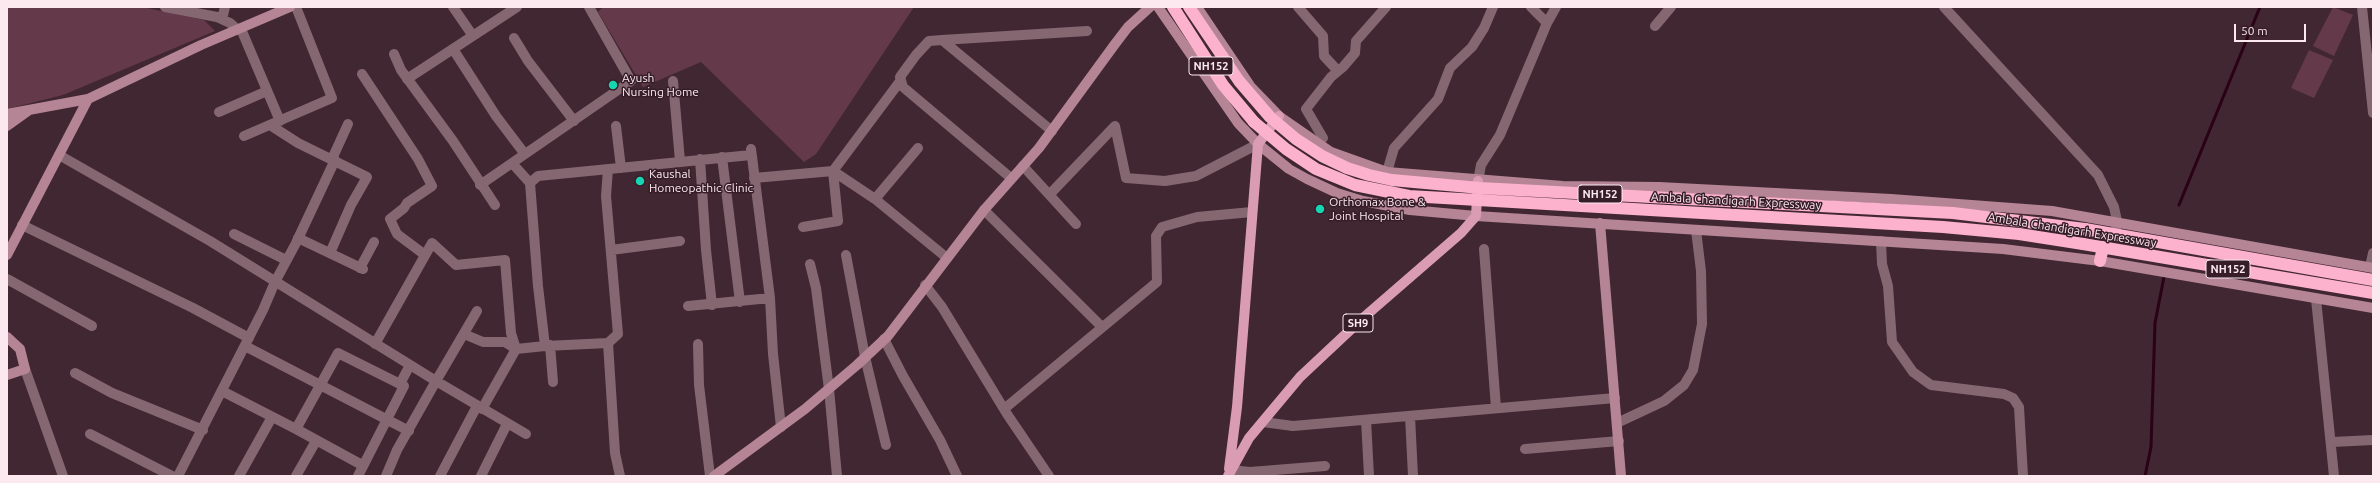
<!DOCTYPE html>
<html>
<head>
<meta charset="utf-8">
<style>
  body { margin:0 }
  #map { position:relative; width:2380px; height:483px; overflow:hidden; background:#412731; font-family:Ubuntu,sans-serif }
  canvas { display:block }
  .frame { position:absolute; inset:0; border:8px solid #fbe9ef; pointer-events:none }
  .scale { position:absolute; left:2234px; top:24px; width:72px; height:18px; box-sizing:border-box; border:2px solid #fbe9ef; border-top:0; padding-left:5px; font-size:12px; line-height:14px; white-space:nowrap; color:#fbe9ef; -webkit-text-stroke:3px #371d27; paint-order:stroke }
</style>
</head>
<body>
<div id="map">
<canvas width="2380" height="483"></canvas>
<div class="frame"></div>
<div class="scale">50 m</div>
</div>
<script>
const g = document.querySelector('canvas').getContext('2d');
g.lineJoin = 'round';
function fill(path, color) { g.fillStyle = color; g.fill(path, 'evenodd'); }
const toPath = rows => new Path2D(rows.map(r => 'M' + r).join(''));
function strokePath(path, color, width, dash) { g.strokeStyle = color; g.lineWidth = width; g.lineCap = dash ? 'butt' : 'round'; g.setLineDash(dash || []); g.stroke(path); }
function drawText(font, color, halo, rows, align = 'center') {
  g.font = font + ' Ubuntu,sans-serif'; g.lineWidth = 3; g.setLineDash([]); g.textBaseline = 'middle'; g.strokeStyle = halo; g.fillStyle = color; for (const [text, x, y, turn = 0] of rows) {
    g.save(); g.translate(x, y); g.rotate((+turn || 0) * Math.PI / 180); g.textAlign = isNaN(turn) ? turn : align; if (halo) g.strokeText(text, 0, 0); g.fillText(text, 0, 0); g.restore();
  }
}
fill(toPath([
  [7,7,142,7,204,20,215,31,63,95,7,109],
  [603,7,914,7,816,154,804,162,701,62,643,87,598,12],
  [2333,7,2353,15,2334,56,2313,46],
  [2309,50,2333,60,2314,98,2291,88]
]), '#64394a');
strokePath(toPath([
  [2179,205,2260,7],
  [2145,476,2151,447,2155,323,2164,277]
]), '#2b0115', 3);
strokePath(toPath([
  [165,7,217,17,230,23,238,30],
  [453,7,473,36],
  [589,7,631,81,512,163,530,183,538,176,751,155],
  [1298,7,1323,36,1324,56,1338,71],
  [1531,7,1547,23],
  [1944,7,2098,175,2114,207,2117,221,2116,231],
  [2362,7,2373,113],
  [222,19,225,7],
  [1655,26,1671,7],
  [241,29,280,121],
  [514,38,528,61,574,121],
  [942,40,1087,31],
  [453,49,496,116,524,153],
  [394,54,401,70,453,141,495,205],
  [362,74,418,159,432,186,407,203,404,208,390,219,397,234,425,255],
  [407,79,517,7],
  [673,81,680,161],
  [219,112,267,91],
  [270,125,298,143,367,177,351,205,330,253],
  [616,126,621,168],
  [244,136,332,98,296,7],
  [1323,138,1306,109,1331,77,1343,67,1355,53,1356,41,1386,7],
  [751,149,770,298,773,354,781,427],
  [59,155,210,241,436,381,477,311],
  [722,157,740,302],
  [332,159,348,124],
  [700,159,706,250,712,305],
  [1023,166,1076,224],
  [608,169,606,196,618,334,608,343,615,453,620,476],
  [1387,172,1394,148,1438,99,1450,68,1472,47,1484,28,1493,7],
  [754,178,833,171,875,199,947,258],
  [1011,178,903,87,900,77,916,55,929,41,942,40,1052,131],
  [1478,181,1481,165,1500,135,1547,23,1556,7],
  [530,183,538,286,545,346,608,343],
  [480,185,512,163],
  [1050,194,1115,126,1126,178,1165,181,1196,176,1258,144],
  [875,199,918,148],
  [984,210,1102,327],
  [22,225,193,308,249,338],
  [803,227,838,221,833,171,901,80],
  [234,234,286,260],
  [298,238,363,269],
  [1881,241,1882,264,1888,286,1892,342,1913,372,1931,385,2004,394,2013,398,2019,407,2023,476],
  [1484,249,1496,408],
  [611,250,680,241],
  [846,255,865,357,886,445],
  [810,264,816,288,829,389,837,476],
  [2370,267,2373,253],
  [360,268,374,242],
  [7,279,92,326],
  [925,285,942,307,1007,414,1049,476],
  [2316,299,2334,476],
  [688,306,770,298],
  [884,339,903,376,940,440,957,476],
  [375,344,432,243,456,265,505,260,511,333,516,349,505,342,483,342,464,334],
  [698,344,699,385,710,476],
  [550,345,553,382],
  [245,346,409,431],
  [25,369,63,476],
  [75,373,112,393,203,430],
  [400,384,410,365],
  [222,391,296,429,338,353,404,386,358,476],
  [482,409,516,349,545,346],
  [1004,409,1157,282,1156,236,1162,227,1197,217,1252,212],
  [1410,416,1413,476],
  [1366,420,1369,476],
  [1263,422,1293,426,1615,398],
  [1617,423,1664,401,1684,385,1693,370,1702,324,1701,271,1696,230],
  [296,429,362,465],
  [90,434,172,476],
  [2332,442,2373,440],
  [1525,449,1619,441],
  [1231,470,1250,472,1325,466],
  [178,476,263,310,275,282,296,243,335,160],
  [239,476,272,417],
  [296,476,316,441],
  [386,476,397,450,436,381,526,434],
  [440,476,477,406],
  [481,476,507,424]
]), '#856772', 10);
strokePath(toPath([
  [1158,7,1238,123,1258,144,1289,169,1307,179,1337,193,1363,201,1410,210,1476,216,2003,249,2100,261,2373,308],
  [1197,7,1251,87,1279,116,1331,152,1387,172,1563,186,1659,187,1891,199,2052,211,2373,268],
  [7,114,88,99,201,45,290,7],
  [7,126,28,111],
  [1600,223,1621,476],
  [7,255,88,99],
  [7,337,20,349,25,369,7,375],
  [714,476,805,409,857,365,888,336,984,210,1039,148,1115,44,1128,27,1150,7]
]), '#b58596', 10);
strokePath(toPath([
  [1229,469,1237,407,1258,144,1279,116],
  [1228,476,1249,438,1300,377,1363,318,1461,233,1476,216,1478,181]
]), '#da9cb3', 10);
strokePath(toPath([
  [1173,7,1223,85,1254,122],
  [2085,229,2373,280],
  [2083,244,2373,293],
  [2100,261,2103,247]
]), '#fcb1cc', 12);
strokePath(toPath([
  [1189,7,1239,81,1270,117,1296,139,1322,156,1347,168,1369,175,1392,180,1480,188,1953,213,2085,229],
  [1254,122,1286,149,1316,169,1355,185,1409,196,1943,227,2019,234,2083,244]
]), '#fcb1cc', 12);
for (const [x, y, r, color] of [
  [613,85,5,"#15d5b3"],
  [640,181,5,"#15d5b3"],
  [1320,209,5,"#15d5b3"]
]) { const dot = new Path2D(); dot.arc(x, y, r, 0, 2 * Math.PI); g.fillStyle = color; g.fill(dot); strokePath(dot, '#371d27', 1.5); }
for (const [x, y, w] of [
  [1211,66,44],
  [1600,194,44],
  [2228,269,44],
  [1358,323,30]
]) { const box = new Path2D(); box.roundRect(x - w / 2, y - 9, w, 18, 3); g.fillStyle = '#371d27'; g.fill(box); strokePath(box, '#fbe9ef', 1); }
drawText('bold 11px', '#fbe9ef', null, [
  ["NH152",1211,66],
  ["NH152",1600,194],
  ["NH152",2228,269],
  ["SH9",1358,323]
]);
drawText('12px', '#fbe9ef', '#371d27', [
  ["Ayush",622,78],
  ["Nursing Home",622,92],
  ["Kaushal",649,174],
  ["Homeopathic Clinic",649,188],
  ["Orthomax Bone &",1329,202],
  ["Joint Hospital",1329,216]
], 'left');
drawText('12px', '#fbe9ef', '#371d27', [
  ["Ambala Chandigarh Expressway",1736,201,3],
  ["Ambala Chandigarh Expressway",2072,230,9]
]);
</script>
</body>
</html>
